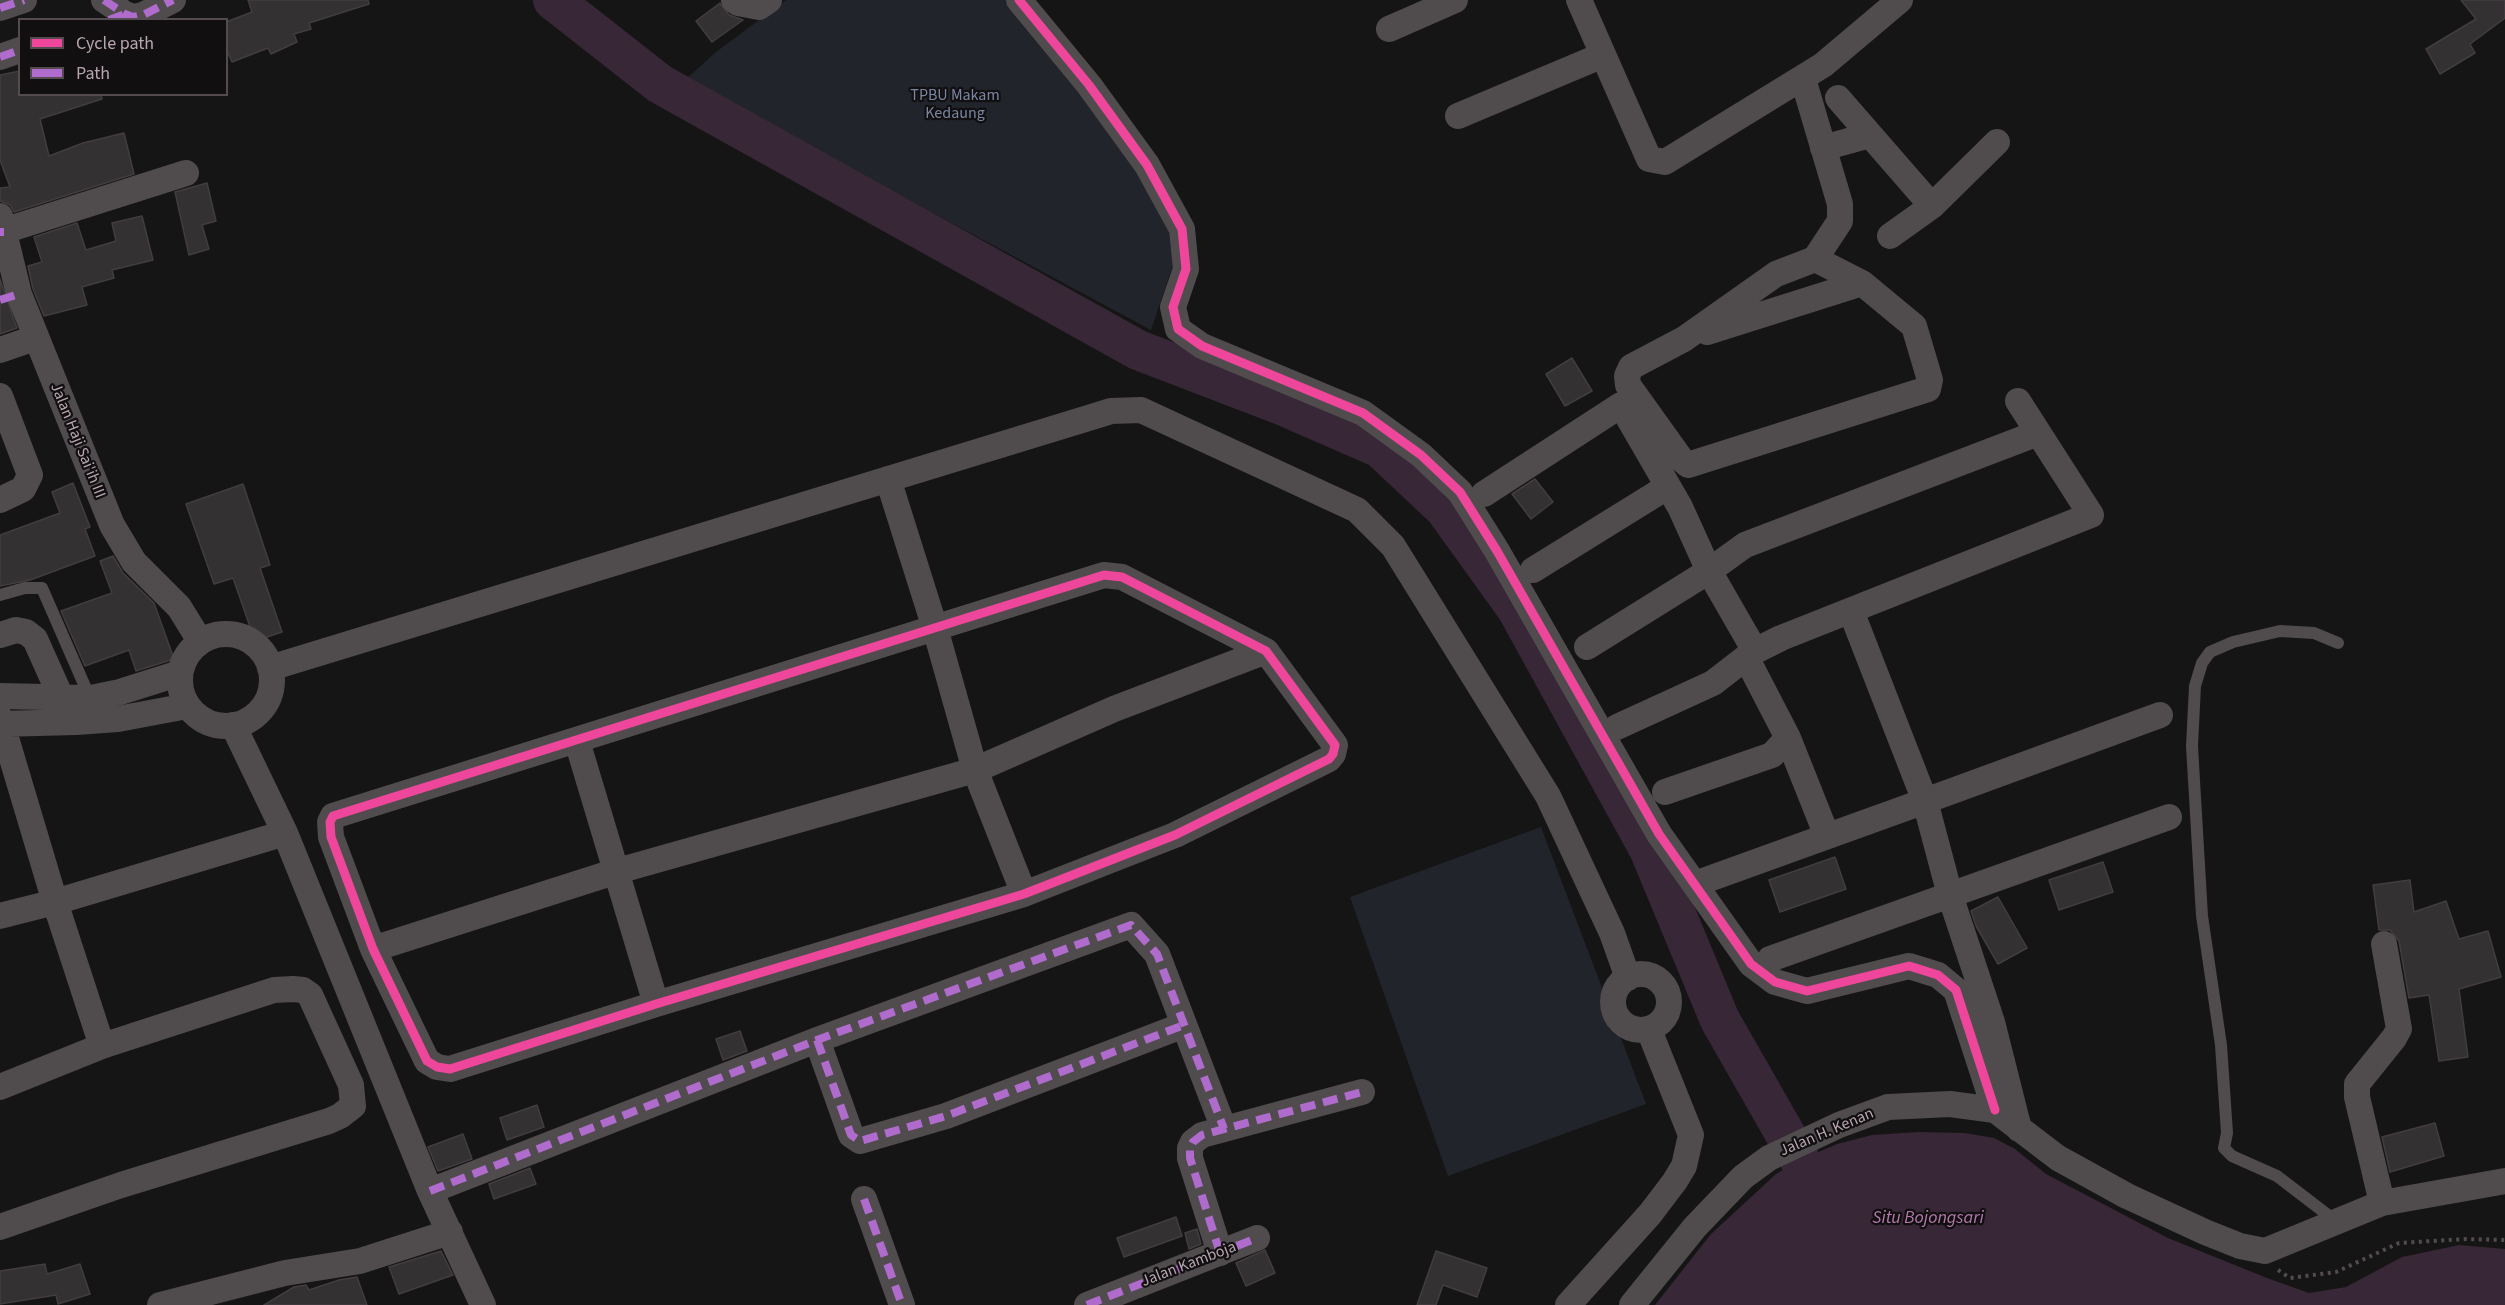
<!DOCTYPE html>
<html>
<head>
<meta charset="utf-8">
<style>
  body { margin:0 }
  #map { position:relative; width:2505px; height:1305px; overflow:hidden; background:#151515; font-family:"Source Sans 3",sans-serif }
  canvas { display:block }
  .legend { position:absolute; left:18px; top:18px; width:210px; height:78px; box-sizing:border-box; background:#110f10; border:2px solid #544b50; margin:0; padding:8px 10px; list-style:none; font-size:18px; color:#b8a5b1 }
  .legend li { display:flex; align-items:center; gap:12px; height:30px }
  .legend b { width:30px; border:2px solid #544b50 }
</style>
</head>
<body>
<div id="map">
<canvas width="2505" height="1305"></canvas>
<ul class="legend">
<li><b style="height:8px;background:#ed469a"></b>Cycle path</li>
<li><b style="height:8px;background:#b06ccc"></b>Path</li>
</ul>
</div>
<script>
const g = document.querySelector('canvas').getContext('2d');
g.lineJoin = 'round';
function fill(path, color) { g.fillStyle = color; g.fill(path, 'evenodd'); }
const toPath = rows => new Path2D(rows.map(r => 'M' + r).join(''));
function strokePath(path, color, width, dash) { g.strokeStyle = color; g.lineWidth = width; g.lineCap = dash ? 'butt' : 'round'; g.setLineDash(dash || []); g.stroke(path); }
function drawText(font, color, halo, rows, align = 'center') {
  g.font = font + ' "Source Sans 3",sans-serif'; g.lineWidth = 4.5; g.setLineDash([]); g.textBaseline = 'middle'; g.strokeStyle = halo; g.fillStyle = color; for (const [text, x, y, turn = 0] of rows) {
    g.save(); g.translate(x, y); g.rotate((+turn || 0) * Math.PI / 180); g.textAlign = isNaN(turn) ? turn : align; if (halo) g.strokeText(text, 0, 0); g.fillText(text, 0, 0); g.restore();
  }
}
fill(toPath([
  [786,0,1006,0,1092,103,1155,193,1172,237,1173,265,1151,330,685,80,716,52],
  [1541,827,1646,1104,1448,1176,1350,897]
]), '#22242b');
fill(toPath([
  [1919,1132,1965,1133,1994,1138,2015,1149,2046,1174,2168,1238,2267,1278,2309,1293,2346,1287,2402,1257,2459,1245,2505,1249,2505,1305,1655,1305,1711,1234,1776,1174,1800,1160,1837,1144,1872,1135]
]), '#382736');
strokePath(toPath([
  [553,0,660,84,1138,350,1279,404,1380,448,1445,509,1517,609,1649,849,1720,1020,1800,1160]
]), '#382736', 40);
const building = toPath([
  [248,0,368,0,369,4,309,23,311,29,294,34,297,42,271,54,268,48,232,62,226,49,226,22,252,12,248,0],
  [2461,0,2505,0,2505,18,2470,44,2475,53,2440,74,2426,49,2476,19,2461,0],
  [720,3,729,15,743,20,712,42,696,21,720,3],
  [20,71,20,94,101,94,102,99,40,119,49,156,83,143,124,133,134,174,14,212,10,205,0,201,0,188,10,187,0,160,0,75,20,71],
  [207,183,216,221,202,225,209,249,189,255,175,192,207,183],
  [142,216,153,260,112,270,114,278,82,287,87,305,44,316,33,289,28,266,42,262,34,237,77,223,86,250,116,241,112,223,142,216],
  [0,279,17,328,0,334,0,279],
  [1572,358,1592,391,1565,406,1546,374,1572,358],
  [1535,479,1553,502,1531,519,1512,494,1535,479],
  [73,483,90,527,85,529,95,556,30,580,0,586,0,535,60,513,52,492,73,483],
  [243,484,270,565,260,568,282,632,255,641,233,578,214,584,186,504,243,484],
  [113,556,123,573,154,603,174,659,136,671,129,650,85,666,61,611,112,593,100,561,113,556],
  [1835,857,1846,889,1780,912,1769,880,1835,857],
  [2103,862,2113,892,2059,910,2049,880,2103,862],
  [2410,880,2414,912,2446,901,2459,939,2488,931,2501,977,2459,989,2468,1057,2439,1061,2429,995,2409,998,2399,941,2390,930,2379,930,2373,885,2410,880],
  [1998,897,2027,948,1998,964,1976,926,1971,911,1998,897],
  [740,1031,747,1051,723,1060,716,1039,740,1031],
  [537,1105,544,1127,507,1140,500,1118,537,1105],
  [2435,1123,2444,1156,2390,1172,2382,1137,2435,1123],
  [463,1134,472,1159,438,1171,428,1147,463,1134],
  [530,1168,536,1184,494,1199,489,1184,530,1168],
  [1176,1217,1182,1236,1124,1257,1117,1238,1176,1217],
  [1197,1229,1201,1244,1189,1249,1185,1233,1197,1229],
  [1265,1250,1275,1273,1246,1286,1236,1263,1265,1250],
  [441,1251,453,1275,399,1294,389,1267,441,1251],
  [1436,1251,1487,1268,1477,1297,1443,1285,1436,1305,1417,1305,1436,1251],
  [45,1264,47,1274,80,1264,90,1294,58,1304,56,1295,0,1304,0,1271,45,1264],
  [357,1277,367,1305,264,1305,294,1287,306,1285,309,1290,339,1280,357,1277]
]);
fill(building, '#343132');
strokePath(building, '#423d40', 1.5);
strokePath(toPath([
  [2278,1270,2290,1278,2336,1272,2399,1243,2466,1239,2505,1240]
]), '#524c4f', 4, [3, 4.5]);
strokePath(toPath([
  [0,595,25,588,42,588,90,698],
  [2337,1222,2277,1176,2232,1156,2224,1148,2227,1133,2221,1045,2202,916,2192,746,2195,686,2202,663,2210,652,2233,642,2280,631,2314,633,2338,643]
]), '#504b4d', 12);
strokePath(toPath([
  [104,0,125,14,133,17,143,15,173,0],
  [734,0,738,3,759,7,769,0],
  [1019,0,1089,85,1147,165,1182,229,1186,269,1173,307,1178,329,1202,346,1363,413,1421,455,1460,492,1497,551,1659,834,1751,964,1775,982,1807,991,1909,966,1938,975,1956,990,1995,1110],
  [1579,0,1649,159,1665,162,1823,65,1900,0],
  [0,8,24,0],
  [1389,29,1455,0],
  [0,57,20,50],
  [1803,79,1840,204,1840,221,1815,259,1776,274,1684,339,1631,367,1627,376,1628,385,1681,459,1688,465,1928,389,1930,380,1914,326,1862,283,1815,259],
  [1838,98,1932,206],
  [1458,116,1603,55],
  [1823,148,1870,135],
  [0,216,19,294,112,525,134,562,179,607,200,641],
  [0,232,186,173],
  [1890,236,1932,206,1997,142],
  [1707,332,1862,283],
  [0,350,35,338],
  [0,396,30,475,23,489,0,500],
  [888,479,935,628,975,770,1024,894],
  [1484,494,1621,405,1680,507,1709,571,1755,651],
  [1533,570,1667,487],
  [1104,575,1122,577,1266,651,1335,745,1333,754,1329,759,1175,835,1024,894,656,1004,450,1069,437,1067,427,1061,373,949,331,837,330,822,333,816,1104,575],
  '180 680a46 46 0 1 1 92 0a46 46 0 1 1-92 0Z',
  [0,635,16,630,26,632,35,639,61,697],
  [1587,647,1709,571,1745,545,2038,433],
  [270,668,1095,416,1111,411,1141,410,1357,510,1393,546,1548,796,1612,933,1628,978],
  [0,696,91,698,120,692,180,673],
  [0,718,55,902,102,1046],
  [0,724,76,722,118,719,187,706],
  [233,725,285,833,430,1191,483,1305],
  [1617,727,1713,683,1753,652,1781,638,2091,515,2018,401],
  [1788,738,1827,836],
  [577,741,656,1004],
  [1665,792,1772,755,1788,738,1746,657],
  [1706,880,1925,801,1851,611],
  [0,916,55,902,285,833],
  [373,949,614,872,975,770,1114,709,1266,651],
  [1770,959,1950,895,1925,801,2160,715],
  '1613 1002a28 28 0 1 1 56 0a28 28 0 1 1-56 0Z',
  [817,1040,851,1135,860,1141,946,1116,1184,1025],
  [0,1087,102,1046,274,990,293,989,303,990,310,995,351,1085,353,1106,340,1116,329,1121,121,1185,0,1227],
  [2019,1129,1992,1022,1950,895,2169,817],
  [430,1191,817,1040,1131,925,1157,954,1224,1129],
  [864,1199,902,1305],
  [2382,1203,2357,1097,2357,1084,2394,1038,2399,1029,2384,944],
  [1220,1253,1190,1158,1190,1148,1193,1142,1202,1135,1362,1092],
  [160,1305,285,1273,360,1261,450,1232],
  [1087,1305,1257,1238],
  [1568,1305,1650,1214,1675,1181,1684,1166,1691,1135,1649,1030],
  [1632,1305,1695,1227,1743,1177,1769,1158,1839,1125,1888,1107,1950,1104,1995,1110,2058,1158,2127,1196,2205,1232,2240,1246,2265,1251,2382,1203,2505,1181]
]), '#504b4d', 26);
strokePath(toPath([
  [104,0,125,14,133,17,143,15,173,0],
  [0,8,24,0],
  [109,20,125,14],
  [0,57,20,50],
  [0,232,4,232],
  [0,300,19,294],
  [817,1040,851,1135,860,1141,946,1116,1184,1025],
  [430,1191,817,1040,1131,925,1157,954,1224,1129],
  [864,1199,902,1305],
  [1220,1253,1190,1158,1190,1148,1193,1142,1202,1135,1362,1092],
  [1087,1305,1257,1238]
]), '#b06ccc', 8, [15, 8]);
strokePath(toPath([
  [1019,0,1089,85,1147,165,1182,229,1186,269,1173,307,1178,329,1202,346,1363,413,1421,455,1460,492,1497,551,1659,834,1751,964,1775,982,1807,991,1909,966,1938,975,1956,990,1995,1110],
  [1104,575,1122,577,1266,651,1335,745,1333,754,1329,759,1175,835,1024,894,656,1004,450,1069,437,1067,427,1061,373,949,331,837,330,822,333,816,1104,575]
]), '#ed469a', 9);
drawText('16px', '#7a86a4', '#110f10', [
  ["TPBU Makam",955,96],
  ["Kedaung",955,114]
]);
drawText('16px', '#b8a5b1', '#110f10', [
  ["Jalan Haji Sai'ih III",77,441,68],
  ["Jalan H. Kenan",1827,1133,-23],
  ["Jalan Kamboja",1189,1265,-21]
]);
drawText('italic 18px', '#b679ae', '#110f10', [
  ["Situ Bojongsari",1928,1219]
]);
</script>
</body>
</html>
